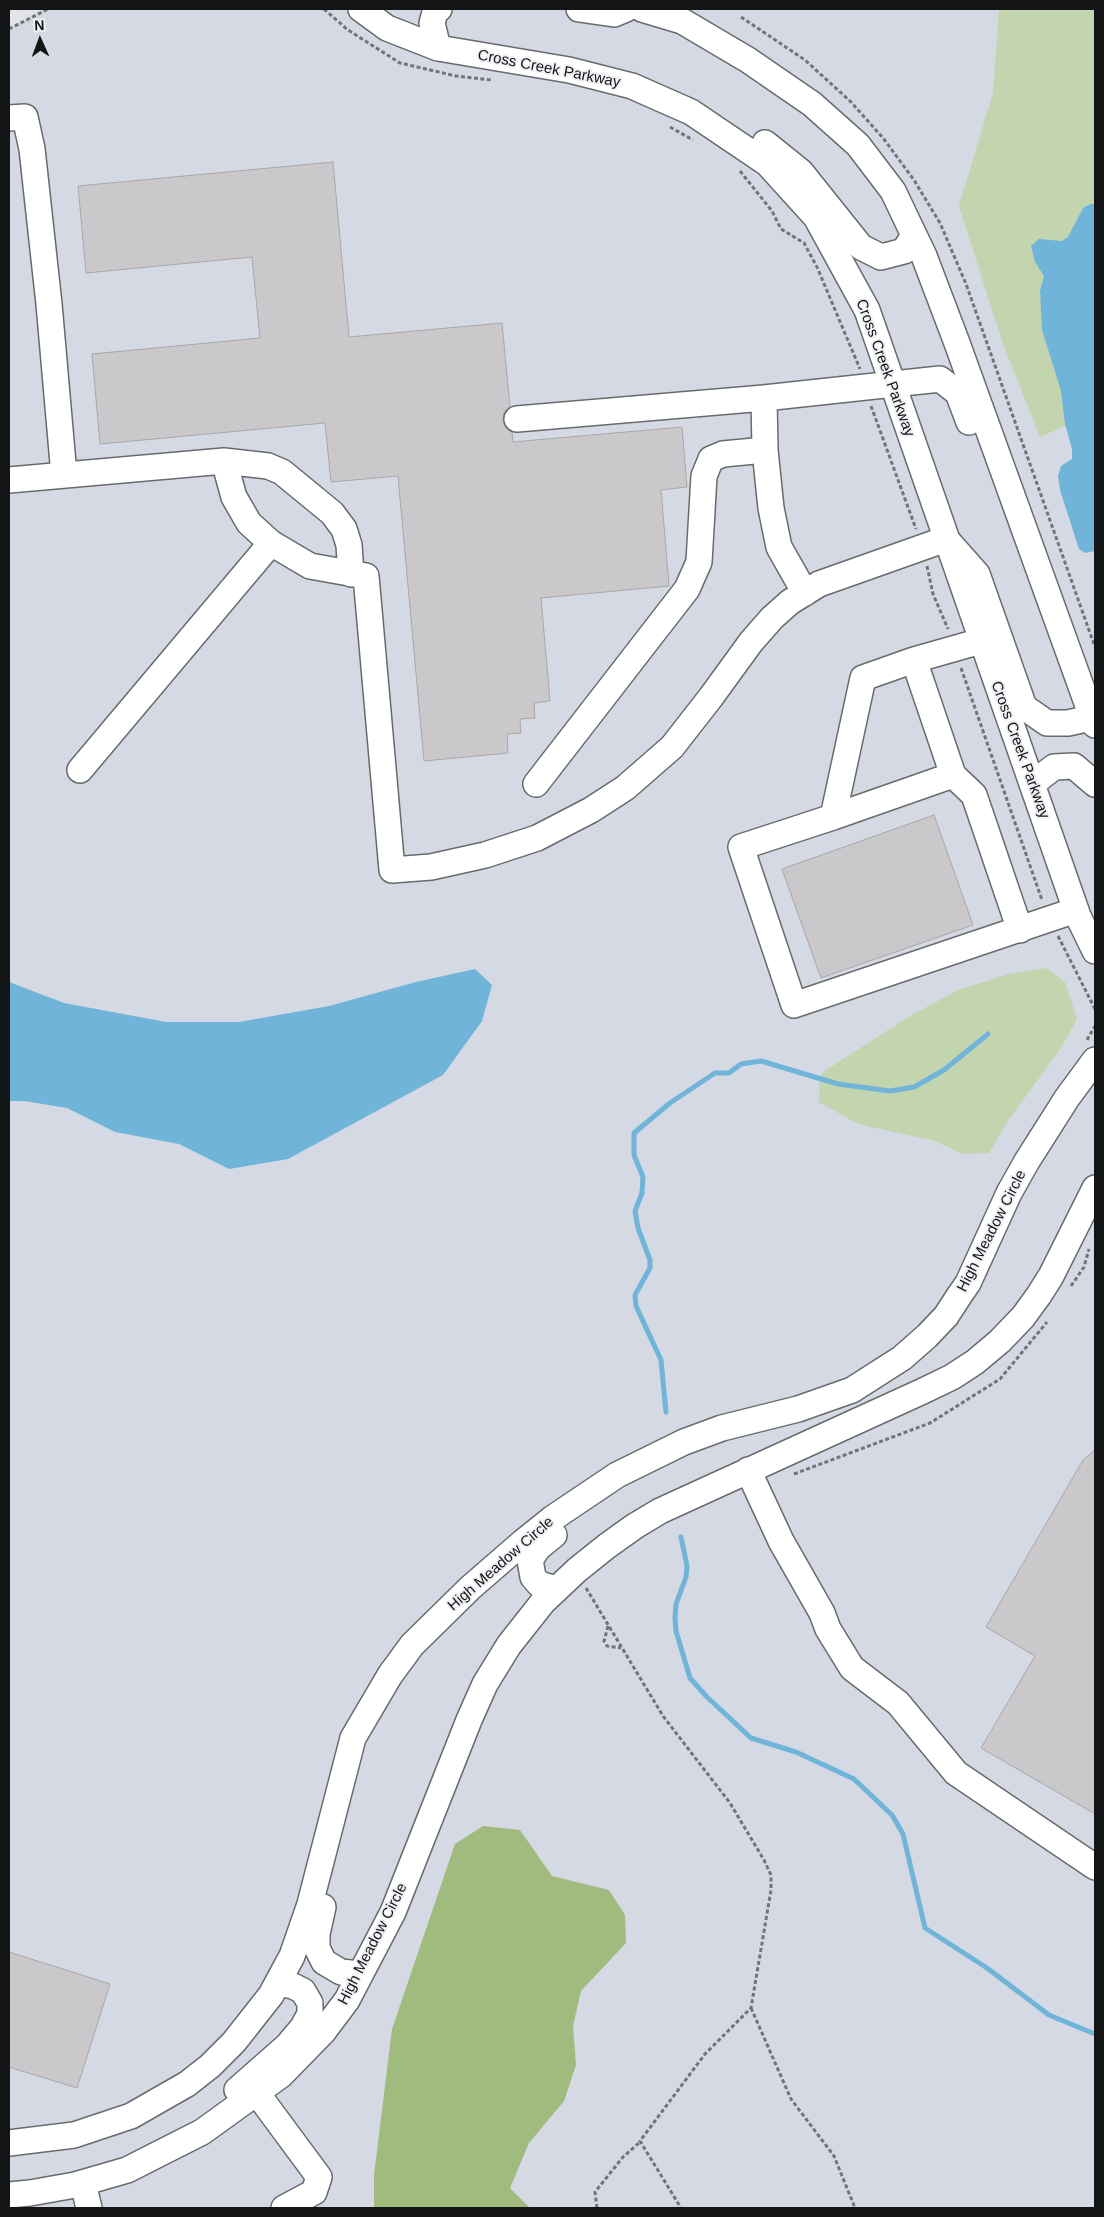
<!DOCTYPE html>
<html>
<head>
<meta charset="utf-8">
<style>
  body { margin:0 }
  #map { position:relative; width:1104px; height:2217px; overflow:hidden; background:#e2e4e8; font-family:Helvetica,sans-serif }
  canvas { display:block }
  .frame { position:absolute; inset:0; border:10px solid #131415; pointer-events:none }
  .north { position:absolute; left:15px; top:15px; width:50px; height:50px; -webkit-text-stroke:4px #eff1f5; paint-order:stroke; rotate:358deg; font-size:14px; font-weight:700; line-height:20px; text-align:center; color:#131415 }
  .north::after { content:''; display:block; margin:auto; width:18px; height:22px; background:#131415; clip-path:polygon(50% 0,100% 100%,50% 72%,0 100%) }
</style>
</head>
<body>
<div id="map">
<canvas width="1104" height="2217"></canvas>
<div class="frame"></div>
<div class="north">N</div>
</div>
<script>
const g = document.querySelector('canvas').getContext('2d');
g.lineJoin = 'round';
function fill(path, color) { g.fillStyle = color; g.fill(path, 'evenodd'); }
const toPath = rows => new Path2D(rows.map(r => 'M' + r).join(''));
function strokePath(path, color, width, dash) { g.strokeStyle = color; g.lineWidth = width; g.lineCap = dash ? 'butt' : 'round'; g.setLineDash(dash || []); g.stroke(path); }
function drawText(font, color, halo, rows, align = 'center') {
  g.font = font + ' Helvetica,sans-serif'; g.lineWidth = 4; g.setLineDash([]); g.textBaseline = 'middle'; g.strokeStyle = halo; g.fillStyle = color; for (const [text, x, y, turn = 0] of rows) {
    g.save(); g.translate(x, y); g.rotate((+turn || 0) * Math.PI / 180); g.textAlign = isNaN(turn) ? turn : align; if (halo) g.strokeText(text, 0, 0); g.fillText(text, 0, 0); g.restore();
  }
}
fill(toPath([
  [44,9,1095,9,1095,2208,9,2208,9,28]
]), '#d4d9e3');
fill(toPath([
  [999,9,1095,9,1095,413,1040,437,1003,344,959,206,993,93],
  [1047,968,1065,982,1077,1019,1059,1051,1009,1119,989,1153,963,1154,935,1141,858,1124,819,1102,820,1078,823,1072,910,1016,958,990,1009,974]
]), '#c3d5ae');
fill(toPath([
  [483,1826,520,1830,552,1876,609,1890,625,1915,626,1943,581,1991,573,2026,576,2065,564,2101,529,2143,510,2188,530,2208,374,2208,374,2175,392,2029,455,1844]
]), '#a1bb7f');
fill(toPath([
  [1091,204,1095,204,1095,551,1085,553,1079,549,1060,490,1058,476,1061,466,1072,459,1072,449,1065,424,1061,391,1042,330,1040,291,1044,276,1035,262,1031,246,1039,239,1062,241,1068,237,1083,208],
  [475,969,492,985,482,1021,443,1075,288,1159,229,1169,179,1144,115,1132,67,1108,24,1101,9,1101,9,982,64,1003,166,1022,239,1022,329,1006,416,982]
]), '#70b4d9');
strokePath(toPath([
  [666,1412,661,1360,636,1306,635,1295,650,1268,650,1260,638,1228,635,1211,642,1193,643,1177,634,1155,634,1133,670,1103,715,1073,729,1073,741,1064,761,1061,838,1084,890,1091,914,1087,944,1070,988,1034],
  [681,1537,687,1566,686,1577,676,1604,675,1618,676,1631,690,1678,707,1697,751,1738,796,1752,854,1779,892,1815,903,1834,925,1928,987,1968,1049,2015,1095,2034]
]), '#70b4d9', 5);
const building = toPath([
  [333,162,349,337,502,323,510,407,504,412,503,421,506,428,512,432,513,442,682,427,687,487,661,490,669,586,541,598,550,701,534,703,535,718,520,719,521,733,507,734,508,753,424,761,398,476,331,482,325,423,100,444,92,354,260,338,252,257,86,273,78,186,333,162],
  [934,815,973,925,821,978,782,869,934,815],
  [1095,1450,1095,1814,981,1748,1035,1656,986,1627,1083,1460,1095,1450],
  [9,1952,110,1984,77,2088,9,2067,9,1952]
]);
fill(building, '#cbc8cb');
strokePath(building, '#aaa7aa', 1);
const minor = toPath([
  [361,9,387,28,438,48,569,70,632,86,691,112,768,164,816,217,867,310,1078,916,1095,951],
  [579,9,614,14,626,9],
  [642,9,682,21,748,60,812,104,858,145,893,191,924,256,957,343,1095,725],
  [438,48,432,23,435,12,439,9],
  [9,118,25,117,32,149,49,304,64,475],
  [765,143,801,172,861,247,881,257,904,251,914,235],
  [764,398,765,450,771,508,779,547,805,593],
  [517,419,764,398,940,379,958,393,969,422],
  [224,461,268,466,282,472,332,513,344,529,349,545,351,574],
  [9,480,224,461,234,497,249,523,271,543,310,566,366,576,392,870,431,867,485,855,537,838,591,810,625,788,672,747,711,697,751,642,772,618,790,602,819,584,946,539,977,574,1024,707,1047,723,1068,723,1095,717],
  [981,641,914,660,863,678,833,817,741,847,794,1005,1076,910],
  [914,660,953,775,974,795,1020,930],
  [80,770,271,543],
  [536,784,687,589,699,562,704,476,711,459,723,454,765,450],
  [1032,784,1054,767,1074,766,1095,784],
  [833,817,953,775],
  [748,1470,781,1541,822,1613,828,1629,852,1668,898,1703,956,1773,1095,1867],
  [554,1535,538,1548,530,1560,533,1577,539,1584,556,1589],
  [323,1907,317,1934,317,1948,324,1962,341,1972,359,1974],
  [248,2081,319,2177,314,2192,284,2208],
  [237,2090,287,2046,303,2027,310,2014,310,2003,303,1991,293,1986,278,1983],
  [9,2143,74,2135,131,2116,187,2084,210,2066,234,2042,271,1995,292,1956,310,1904,353,1738,390,1675,412,1645,470,1588,523,1542,553,1518,617,1475,684,1442,722,1428,798,1409,852,1390,902,1358,927,1336,946,1316,959,1296,968,1283,1009,1193,1027,1161,1067,1098,1095,1060],
  [83,2183,89,2208],
  [9,2195,30,2193,75,2185,127,2170,202,2132,281,2075,323,2032,347,2000,393,1912,469,1720,485,1684,509,1645,543,1602,577,1570,607,1546,635,1526,660,1511,923,1391,952,1377,975,1362,1000,1341,1023,1317,1039,1295,1051,1276,1095,1188]
]);
strokePath(minor, '#686a6d', 28);
strokePath(toPath([
  [324,9,348,30,400,63,456,76,492,80],
  [741,17,805,60,851,102,883,138,914,180,940,223,966,284,1095,647],
  [9,29,48,9],
  [670,127,693,140],
  [740,171,772,211,781,229,804,243,817,267,860,369],
  [871,406,916,529],
  [927,566,933,594,948,629],
  [961,668,1042,900],
  [1058,936,1095,1009],
  [1087,1040,1095,1026],
  [1071,1286,1084,1267,1089,1249],
  [794,1474,930,1423,1000,1379,1047,1322],
  [586,1588,663,1716,730,1803,764,1860,771,1875,771,1890,751,2008,705,2054,640,2141,681,2208],
  [608,1626,604,1641,607,1646,621,1648],
  [751,2008,791,2099,834,2156,855,2208],
  [597,2208,595,2192,623,2157,640,2142]
]), '#727476', 3, [4, 2.5]);
strokePath(minor, '#fff', 25);
drawText('15px', '#131415', '#eff1f5', [
  ["Cross Creek Parkway",549,69,11],
  ["Cross Creek Parkway",885,368,70],
  ["Cross Creek Parkway",1020,750,70],
  ["High Meadow Circle",992,1231,-63],
  ["High Meadow Circle",501,1564,-41],
  ["High Meadow Circle",373,1944,-63]
]);
</script>
</body>
</html>
